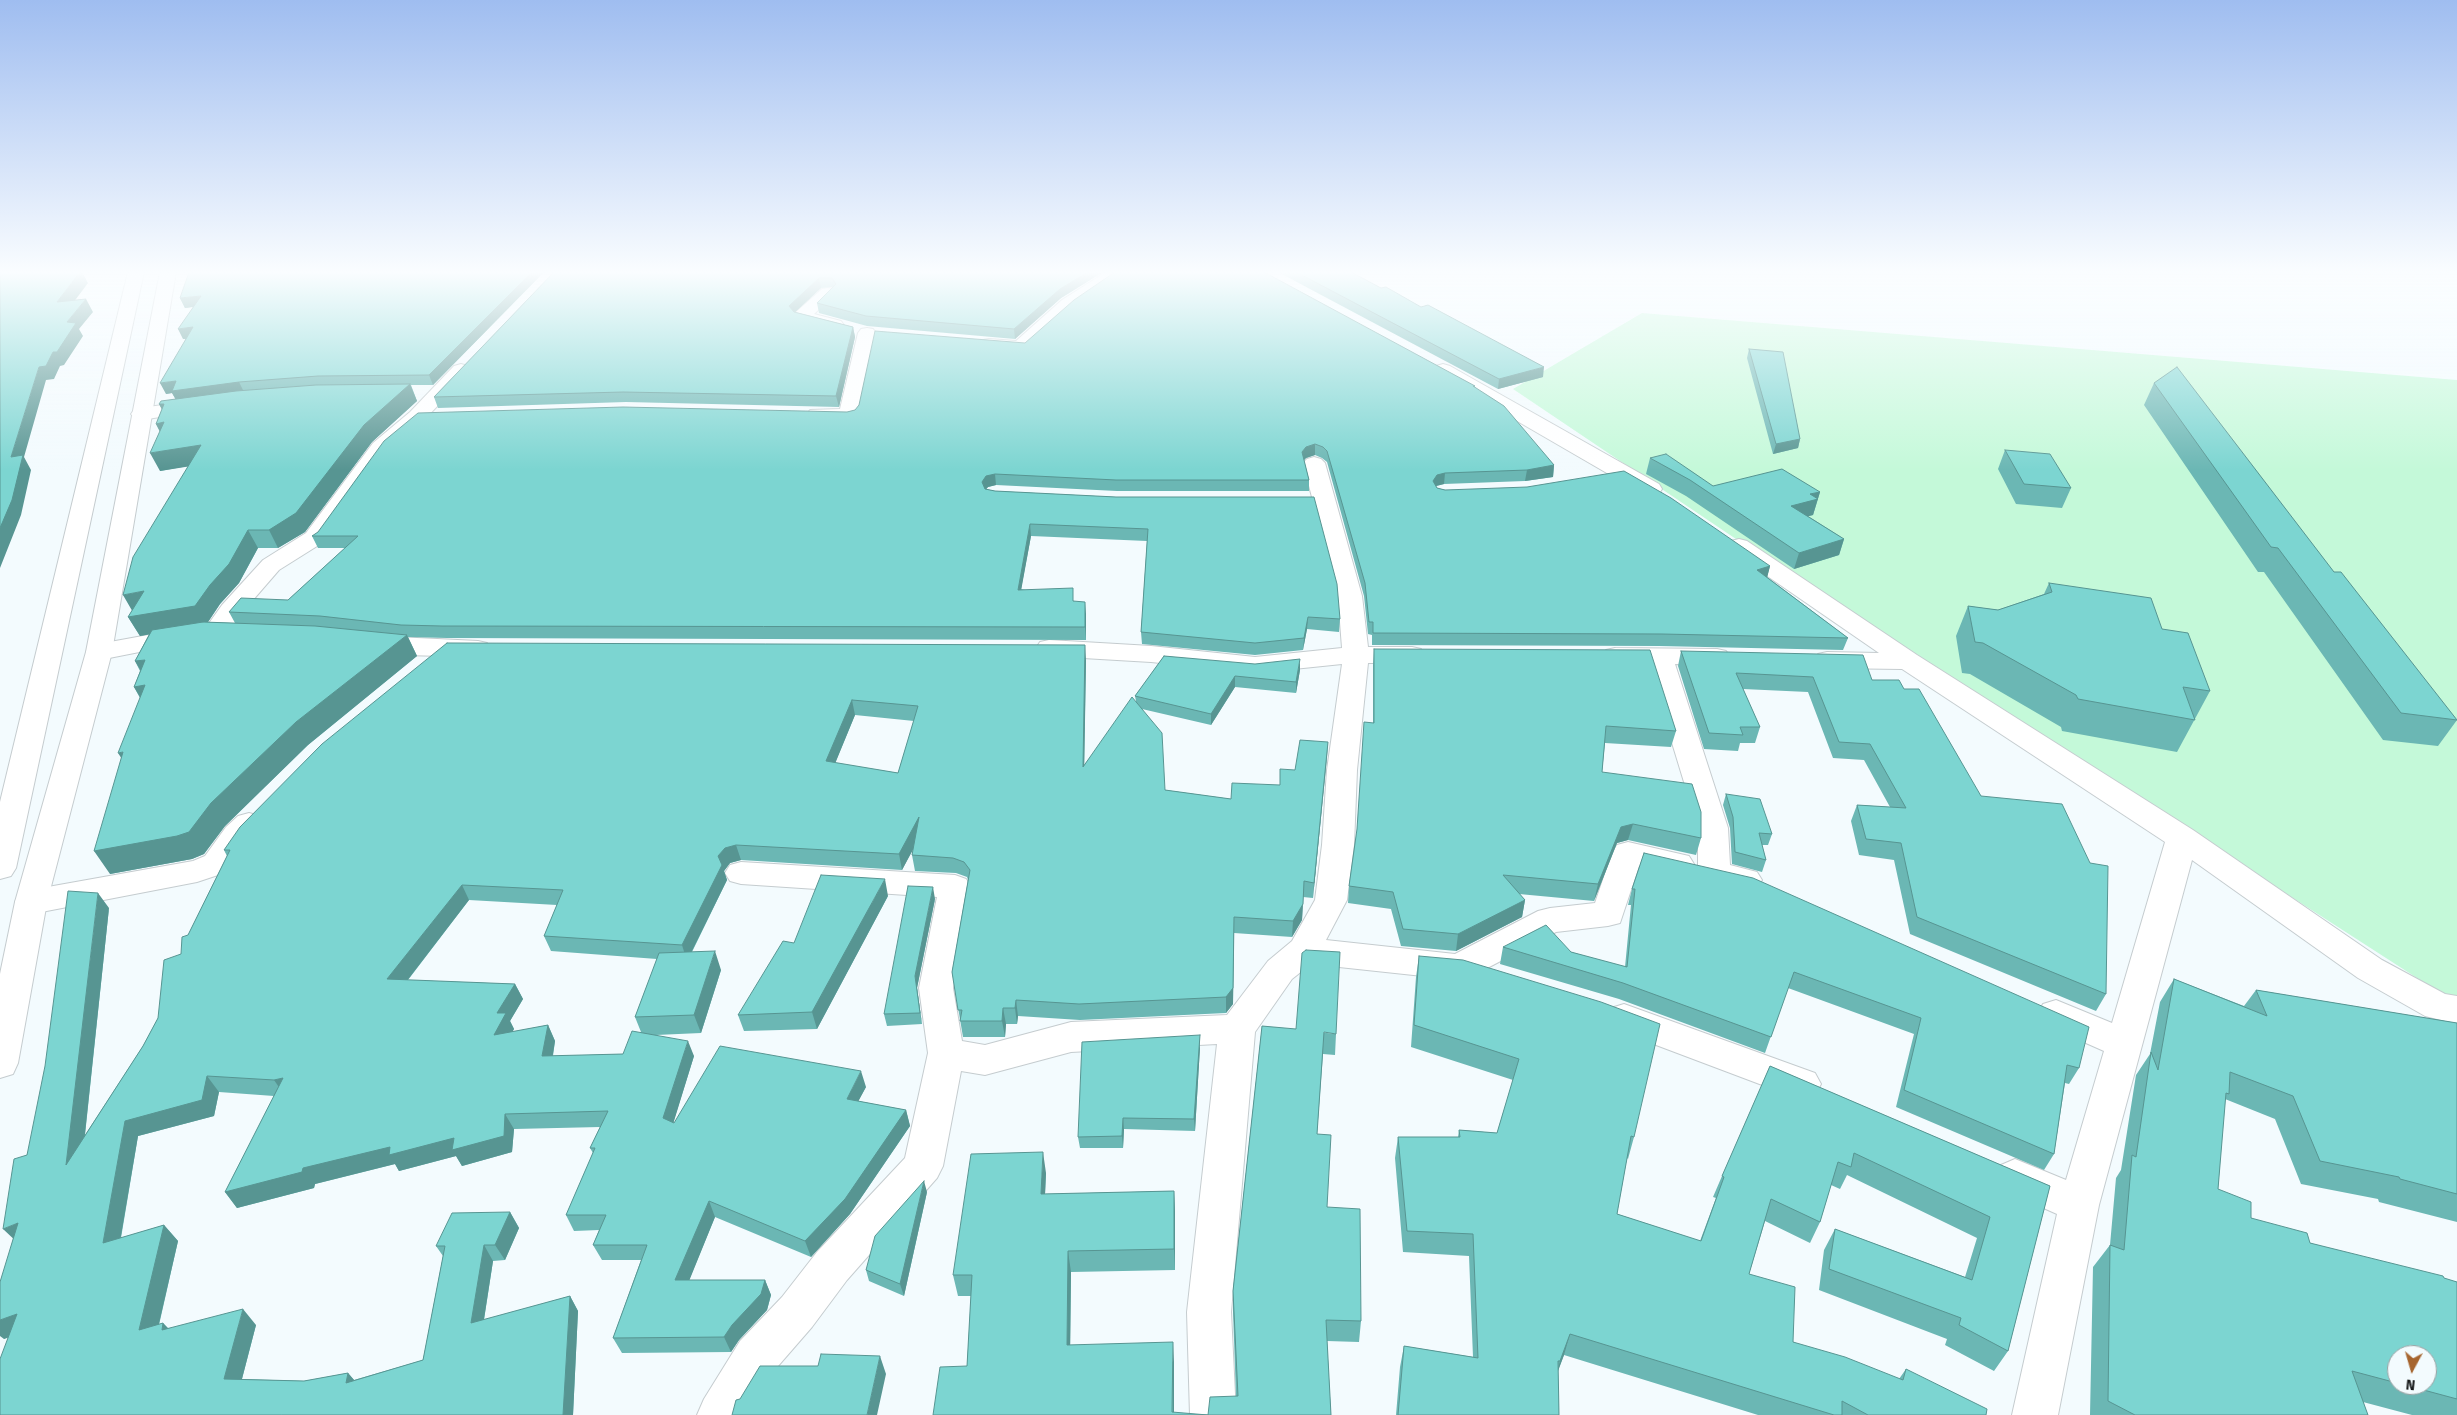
<!DOCTYPE html>
<html>
<head>
<meta charset="utf-8">
<style>
  body { margin:0 }
  #map { position:relative; width:2457px; height:1415px; overflow:hidden; background:#f3fbfe; font-family:"Fira Sans",sans-serif }
  canvas { display:block }
  .north { position:absolute; left:2387px; top:1345px; width:50px; height:50px; box-sizing:border-box; background:#f3fbfe; border:1px solid #9ba1a3; border-radius:50%; rotate:186deg; font-size:14px; font-weight:700; line-height:20px; text-align:center; color:#16191a }
  .north::after { content:''; display:block; margin:auto; width:18px; height:22px; background:#a6652f; clip-path:polygon(50% 0,100% 100%,50% 72%,0 100%) }
</style>
</head>
<body>
<div id="map">
<canvas width="2457" height="1415"></canvas>
<div class="north">N</div>
</div>
<script>
const g = document.querySelector('canvas').getContext('2d');
g.lineJoin = 'round';
function fill(path, color) { g.fillStyle = color; g.fill(path, 'evenodd'); }
const toPath = rows => new Path2D(rows.map(r => 'M' + r).join(''));
function strokePath(path, color, width, dash) { g.strokeStyle = color; g.lineWidth = width; g.lineCap = dash ? 'butt' : 'round'; g.setLineDash(dash || []); g.stroke(path); }
fill(toPath([
  [1642,313,2457,380,2457,999,2448,998,1862,620,1797,580,1513,389]
]), '#c4f9d9');
const minor = toPath([
  [1106,272,1125,272,1074,308,1026,351,1020,352,989,349,983,348,980,344,983,340,989,339,1016,341,1062,300,1106,272],
  [828,288,834,289,836,293,814,314,841,321,844,325,841,329,835,330,796,320,793,316,796,312,822,289,828,288],
  [867,328,873,329,876,333,859,415,856,419,849,421,810,418,807,414,810,410,840,409,858,333,861,329,867,328],
  [461,364,468,366,470,370,468,374,424,420,387,451,322,543,279,570,240,615,224,638,215,641,206,638,202,633,222,605,263,560,306,533,373,443,410,412,454,366,461,364],
  [1443,364,1450,366,1659,484,1662,489,1659,494,1651,496,1643,494,1436,374,1434,370,1436,366,1443,364],
  [198,400,205,402,208,406,205,410,141,420,134,418,131,414,134,410,141,408,198,400],
  [1314,457,1321,459,1325,463,1362,596,1368,647,1412,647,1421,649,1425,655,1421,661,1412,663,1368,663,1357,770,1354,845,1347,900,1326,940,1455,954,1538,911,1550,908,1595,903,1612,853,1617,845,1628,842,1689,856,1694,864,1689,872,1678,875,1639,866,1620,923,1608,926,1556,932,1472,976,1460,980,1311,964,1292,979,1255,1032,1231,1312,1236,1415,1190,1415,1187,1312,1217,1044,1071,1052,985,1075,961,1071,943,1166,937,1178,847,1280,812,1327,772,1373,746,1415,697,1415,704,1399,740,1341,782,1297,817,1252,905,1158,928,1053,919,988,937,897,741,884,730,881,725,873,730,865,741,862,955,875,966,879,971,887,953,988,962,1041,985,1045,1071,1022,1227,1015,1268,961,1292,941,1315,900,1322,845,1327,770,1342,664,1255,673,1151,662,1049,656,1040,654,1036,648,1040,642,1049,640,1151,646,1255,657,1342,648,1338,596,1303,463,1307,459,1314,457],
  [1739,539,1747,541,1917,655,2193,830,2382,960,2445,994,2457,996,2457,1024,2425,1016,2358,978,2192,860,2099,1205,2058,1415,2012,1415,2057,1214,2001,1189,1995,1177,2001,1165,2015,1159,2066,1180,2104,1051,2043,1024,2038,1014,2043,1004,2056,1000,2112,1023,2165,842,1902,669,1827,668,1818,666,1814,660,1818,654,1827,652,1879,653,1731,551,1727,546,1731,541,1739,539],
  [181,629,190,632,194,637,190,642,99,660,90,658,86,652,90,646,99,644,181,629],
  [376,636,478,641,487,643,491,649,487,655,478,657,406,655,367,649,363,644,367,639,376,636],
  [1615,648,1717,649,1726,651,1730,657,1726,663,1717,665,1675,664,1728,828,1730,865,1757,872,1762,880,1757,888,1746,891,1703,880,1698,872,1698,828,1648,664,1615,664,1606,662,1602,656,1606,650,1615,648],
  [249,813,260,816,264,823,248,841,227,872,197,882,31,914,19,910,15,902,19,894,31,890,193,861,205,856,226,827,238,816,249,813],
  [1624,1004,1815,1073,1821,1084,1815,1095,1802,1100,1611,1028,1606,1018,1611,1008,1624,1004]
]);
const secondary = toPath([
  [128,272,144,272,16,868,11,876,0,879,0,802,128,272],
  [160,272,176,272,112,652,47,902,18,1063,13,1074,0,1078,0,974,15,902,86,652,160,272]
]);
strokePath(minor, '#c5cccf', 2);
strokePath(secondary, '#c5cccf', 2);
fill(minor, '#fff');
fill(secondary, '#fff');
fill(toPath([
  [544,272,433,385,411,385,417,401,372,442,305,532,278,548,258,548,239,583,220,604,208,622,235,623,229,612,288,600,345,548,318,548,312,536,847,412,1475,386,1475,387,1554,465,1553,477,1525,481,1444,484,1436,486,1437,488,1770,566,1767,577,1848,638,1843,650,1659,646,1372,645,1372,635,1368,634,1364,596,1327,462,1322,458,1315,455,1306,458,1304,460,1309,480,1309,491,1117,491,996,485,988,487,986,489,995,491,1116,497,1340,619,1339,632,1307,629,1303,650,1255,655,1142,644,1141,632,1147,541,1031,536,1021,589,1074,601,1086,614,1086,640,447,638,408,637,417,656,308,745,225,826,204,854,192,859,110,874,140,698,134,687,140,671,135,661,149,634,140,636,128,617,132,611,188,466,160,471,160,432,156,424,162,409,159,404,176,399,172,393,166,394,187,339,183,339,193,307,185,308,180,298],
  [554,272,1103,272,1061,298,1015,339,867,326,819,313,817,303,833,287,821,288,795,312,853,327,855,337,839,407,626,402,438,408,434,397],
  [1278,272,1351,272,1543,377,1498,389],
  [1749,349,1800,439,1798,448,1773,454,1747,358],
  [2154,383,2334,572,2457,720,2438,746,2383,740,2264,572,2258,572,2144,405],
  [2005,450,2071,488,2062,508,2016,504,1998,469],
  [1650,458,1713,486,1820,492,1813,515,1808,516,1844,539,1839,555,1794,569,1686,496,1646,474],
  [2049,583,2162,629,2210,691,2177,752,2062,731,2061,727,1970,674,1962,673,1956,636,1968,606,1998,610,2044,594],
  [1374,649,1676,731,1671,747,1605,743,1602,772,1701,838,1696,855,1628,840,1617,843,1594,901,1519,894,1525,900,1522,917,1456,951,1401,946,1391,909,1348,903,1349,886,1373,723,1373,665],
  [1681,651,1872,680,1904,689,1981,796,2106,994,2096,1011,1910,934,1894,860,1859,855,1851,821,1857,805,1890,807,1864,760,1833,758,1808,692,1743,689,1760,727,1755,743,1740,743,1738,751,1704,749,1678,666],
  [1164,656,1300,670,1296,693,1235,687,1211,725,1142,709,1165,790,1231,799,1280,785,1295,770,1328,742,1313,898,1303,897,1302,920,1292,937,1234,933,1233,1004,1226,1013,1080,1020,1018,1016,1017,1024,1006,1024,1005,1037,963,1037,952,972,968,880,967,877,956,873,915,871,912,855,913,849,902,870,741,860,730,863,724,871,727,880,692,952,721,970,701,1033,656,1035,694,1056,673,1123,866,1087,858,1101,906,1110,910,1126,850,1214,811,1257,715,1217,689,1280,765,1280,771,1295,767,1310,739,1340,731,1352,622,1353,613,1338,641,1260,602,1260,593,1245,599,1230,574,1231,566,1215,593,1153,590,1148,600,1127,514,1129,512,1152,462,1166,456,1156,399,1171,395,1164,315,1184,314,1188,237,1208,225,1192,274,1096,219,1092,214,1116,138,1136,121,1238,164,1225,178,1241,159,1325,163,1323,168,1328,256,1325,242,1379,304,1381,348,1373,354,1380,423,1360,443,1256,436,1246,510,1212,519,1228,505,1260,493,1261,484,1320,570,1296,578,1311,573,1415,0,1415,8,1337,4,1339,13,1239,27,1155,109,908,85,1135,143,1046,158,1018,188,935,227,856,224,850,322,744,1086,660,1084,765,1136,701,1135,696],
  [855,715,914,721,898,773,835,763],
  [469,900,557,905,544,936,551,951,657,959,635,1017,641,1032,623,1054,553,1056,555,1041,548,1025,512,1032,514,1029,510,1021,523,999,515,984,408,980],
  [1726,794,1772,834,1768,845,1762,845,1766,860,1762,872,1732,864,1730,828,1723,805],
  [1644,853,2079,1068,2069,1084,2065,1083,2054,1154,2044,1170,1896,1107,1914,1034,1788,988,1765,1053,1619,999,1500,964,1503,947,1571,952,1625,967,1631,905,1628,905,1632,889],
  [888,896,817,1029,744,1031,738,1015,794,943],
  [935,899,917,988,922,1024,887,1026,884,1014],
  [1419,956,1634,1137,1628,1159,1627,1158,1617,1214,1700,1241,1716,1198,1713,1197,1722,1176,1770,1066,2050,1186,2008,1351,1994,1371,1945,1345,1947,1339,1819,1290,1824,1250,1835,1229,1965,1277,1977,1238,1847,1175,1840,1189,1831,1185,1820,1222,1810,1243,1765,1221,1749,1274,1793,1342,1899,1379,1906,1369,1986,1415,1758,1415,1564,1355,1558,1370,1559,1415,1396,1415,1400,1367,1404,1346,1473,1357,1469,1256,1403,1252,1395,1158,1398,1137,1458,1137,1459,1130,1497,1133,1513,1080,1411,1047,1416,977],
  [2174,979,2244,1006,2256,990,2457,1023,2457,1222,2379,1202,2378,1199,2301,1184,2275,1119,2225,1099,2218,1189,2251,1218,2310,1243,2457,1282,2457,1415,2412,1415,2363,1402,2368,1415,2090,1415,2093,1267,2110,1245,2116,1178,2121,1170,2136,1075,2150,1054,2160,1002],
  [2397,1355,2427,1385,2397,1385],
  [1262,1026,1336,1034,1335,1055,1323,1054,1317,1134,1327,1207,1361,1321,1359,1342,1327,1341,1331,1415,933,1415,967,1366,971,1296,958,1296,953,1275,1046,1173,1045,1194,1174,1191,1175,1213,1175,1270,1071,1272,1070,1345,1174,1362,1174,1413,1208,1415,1236,1396,1233,1312,1233,1291],
  [1200,1047,1195,1131,1124,1129,1123,1148,1080,1148,1078,1137],
  [927,1192,904,1296,869,1281,866,1270]
]), '#6bb7b4');
fill(toPath([
  [80,272,82,272,88,283,64,315,57,302],
  [532,272,544,272,433,385,429,375],
  [1088,272,1103,272,1061,298,1015,339,1014,329,1060,289],
  [819,278,821,288,791,316,789,306],
  [201,296,205,305,185,308,180,298],
  [86,299,93,312,79,329,83,336,64,365,60,366,54,379,46,380,24,457,31,470,21,515,0,568,0,528,11,457,39,367,53,352,67,322],
  [193,327,198,337,183,339,178,329],
  [853,327,855,337,839,407,836,396],
  [1544,367,1543,377,1498,389,1499,379],
  [176,381,239,382,244,392,177,402,172,393,166,394,160,383],
  [410,384,417,401,372,442,305,532,278,548,269,530,364,425],
  [159,404,164,404,168,421],
  [164,422,165,441,156,424],
  [1800,439,1798,448,1773,454,1776,444],
  [1315,444,1315,455,1306,458,1301,463,1302,452,1306,447],
  [201,445,210,463,160,471,150,453],
  [1554,465,1553,477,1525,481,1527,470],
  [1445,473,1444,484,1436,486,1433,481,1437,475],
  [995,474,996,485,988,487,983,493,982,482,986,476],
  [1820,492,1813,515,1786,522,1791,506,1810,494],
  [1030,524,1031,536,1019,602,1018,590],
  [248,530,258,548,239,583,220,604,206,625,140,636,128,617],
  [1844,539,1839,555,1794,569,1799,553],
  [1770,566,1767,578,1757,570],
  [144,591,134,614,123,595],
  [1085,602,1086,614,1086,640,1085,627],
  [1308,617,1307,629,1303,650,1304,638],
  [407,635,417,656,308,745,225,826,204,854,192,859,110,874,94,851,211,803,296,722],
  [1085,645,1086,660,1084,782,1083,767],
  [1300,659,1300,670,1296,693,1296,682],
  [145,660,148,683,135,661],
  [1235,676,1235,687,1211,725,1211,714],
  [145,685,147,709,134,687],
  [852,700,855,715,830,776,826,761],
  [1328,742,1327,757,1313,898,1314,883],
  [123,752,133,776,118,753],
  [919,817,922,833,902,870,899,854],
  [1633,824,1628,840,1617,843,1594,901,1598,884,1621,827],
  [736,845,741,860,730,863,724,871,727,880,687,961,682,945,718,856,725,848],
  [885,879,888,896,817,1029,812,1012],
  [462,885,469,900,396,995,387,979],
  [933,887,935,899,917,988,922,1024,920,1013,915,976],
  [98,893,109,908,80,1180,66,1165],
  [1525,900,1522,917,1456,951,1458,934],
  [1303,904,1302,920,1292,937,1293,921],
  [1234,917,1233,1004,1226,1013,1226,997],
  [715,951,721,970,701,1033,694,1015],
  [515,984,523,999,510,1021,514,1029,502,1051,494,1035,497,1013],
  [1016,1000,1018,1016,1017,1024,1015,1008],
  [1003,1008,1006,1024,1005,1037,1002,1021],
  [548,1025,555,1041,550,1072,542,1056],
  [1200,1035,1200,1047,1195,1131,1194,1119],
  [688,1041,694,1056,670,1134,663,1118],
  [861,1071,866,1087,851,1115,847,1099],
  [207,1076,219,1092,214,1116,138,1136,117,1259,103,1243,125,1121],
  [283,1078,285,1096,274,1080],
  [906,1110,910,1126,850,1214,811,1257,805,1241],
  [505,1114,514,1129,512,1152,462,1166,456,1156,399,1171,395,1164,315,1184,314,1188,237,1208,225,1192,303,1168],
  [1123,1118,1124,1129,1123,1148,1122,1136],
  [1043,1152,1046,1173,1044,1216,1041,1194],
  [924,1181,927,1192,904,1296,900,1284],
  [1174,1191,1175,1213,1175,1270,1174,1249],
  [709,1201,715,1217,683,1296,675,1280],
  [510,1212,519,1228,505,1260,495,1245],
  [18,1223,19,1244,3,1229],
  [164,1225,178,1241,154,1345,139,1330],
  [484,1245,493,1261,481,1338,471,1323],
  [1068,1251,1071,1272,1070,1366,1067,1345],
  [765,1280,771,1295,767,1310,739,1340,731,1352,724,1337,732,1325],
  [570,1296,578,1311,573,1415,563,1415],
  [243,1309,256,1325,238,1394,224,1379],
  [17,1314,34,1329,4,1339,0,1336,0,1320],
  [163,1323,178,1339,162,1330],
  [1570,1334,1564,1355,1554,1382,1560,1361],
  [1173,1342,1174,1362,1174,1415,1173,1415],
  [880,1356,886,1374,877,1415,867,1415],
  [348,1373,361,1388,346,1383]
]), '#579592');
const building = toPath([
  [0,272,80,272,57,302,86,299,67,322,76,323,57,352,53,352,46,366,39,367,11,457,23,455,12,500,0,528,0,272],
  [189,272,532,272,429,375,318,376,239,382,172,391,176,381,160,383,193,327,178,329,201,296,180,298,189,272],
  [554,272,1088,272,1060,289,1014,329,866,316,817,303,836,284,832,278,819,278,789,306,794,312,853,327,836,396,623,392,434,397,554,272],
  [1115,272,1264,272,1475,386,1473,386,1504,406,1554,465,1527,470,1445,473,1437,475,1433,481,1437,488,1445,490,1527,487,1624,471,1671,498,1770,566,1757,570,1848,638,1662,634,1373,633,1373,622,1369,622,1365,583,1327,451,1323,447,1315,444,1306,447,1302,452,1309,480,1116,480,995,474,986,476,982,482,985,489,995,491,1116,497,1314,497,1337,584,1340,619,1308,617,1304,638,1255,643,1141,632,1148,529,1030,524,1018,590,1073,588,1073,601,1085,602,1085,627,442,626,401,625,320,616,229,612,241,598,288,600,358,536,312,536,318,532,384,441,418,413,623,407,847,412,855,410,859,405,875,331,1025,343,1074,300,1115,272],
  [1296,272,1351,272,1381,288,1386,287,1421,307,1428,305,1544,367,1499,379,1296,272],
  [1749,349,1783,352,1800,439,1776,444,1749,349],
  [2177,367,2334,572,2341,572,2457,720,2401,713,2278,548,2271,547,2154,383,2177,367],
  [410,384,364,425,296,513,269,530,248,530,229,564,210,585,195,606,128,617,144,591,123,595,133,557,201,445,150,453,164,422,156,424,164,404,159,404,161,401,236,391,316,385,410,384],
  [2005,450,2050,454,2071,488,2024,484,2005,450],
  [1666,454,1713,486,1782,469,1820,492,1810,494,1818,499,1791,506,1844,539,1799,553,1690,480,1650,458,1666,454],
  [2049,583,2151,598,2162,629,2188,633,2210,691,2183,687,2195,720,2078,699,2076,695,1983,643,1975,642,1968,606,1998,610,2052,592,2049,583],
  [203,622,315,626,407,635,296,722,211,803,189,832,177,836,94,851,123,752,118,753,145,685,134,687,145,660,135,661,152,630,203,622],
  [447,643,1085,645,1083,767,1132,697,1162,733,1165,790,1231,799,1232,783,1280,785,1280,769,1295,770,1300,740,1328,742,1314,883,1304,881,1303,904,1293,921,1234,917,1233,988,1226,997,1079,1004,1016,1000,1015,1008,1003,1008,1002,1021,960,1021,962,1010,958,1010,952,972,970,870,964,862,953,858,912,855,919,817,899,854,736,845,725,848,718,856,722,865,682,945,544,936,563,890,462,885,387,979,515,984,497,1013,506,1013,494,1035,548,1025,542,1056,623,1054,632,1031,688,1041,663,1118,674,1123,720,1046,861,1071,847,1099,906,1110,845,1199,805,1241,709,1201,675,1280,765,1280,761,1294,732,1325,724,1337,613,1338,647,1245,593,1245,606,1215,566,1215,595,1148,590,1148,608,1111,505,1114,504,1136,452,1150,454,1138,389,1155,390,1147,303,1168,302,1172,225,1192,283,1078,274,1080,207,1076,202,1100,125,1121,103,1243,164,1225,139,1330,163,1323,162,1330,243,1309,224,1379,304,1381,348,1373,346,1383,423,1360,445,1246,436,1246,452,1213,510,1212,495,1245,484,1245,471,1323,570,1296,563,1415,0,1415,0,1359,17,1314,0,1320,0,1282,18,1223,3,1229,14,1159,27,1155,45,1066,68,891,98,893,66,1165,143,1046,158,1018,164,960,181,954,182,937,188,935,230,850,224,850,240,827,322,744,447,643],
  [852,700,918,706,898,773,826,761,852,700],
  [1374,649,1650,650,1676,731,1606,726,1602,772,1692,784,1701,812,1701,838,1633,824,1621,827,1598,884,1503,875,1525,900,1458,934,1403,929,1393,892,1349,886,1357,829,1364,722,1374,723,1374,649],
  [1681,651,1863,655,1872,680,1899,680,1904,689,1919,689,1981,796,2062,804,2090,863,2108,866,2106,994,1917,917,1901,843,1866,839,1857,805,1906,808,1870,744,1839,742,1813,677,1736,673,1760,727,1740,727,1743,735,1709,733,1681,651],
  [1164,656,1255,664,1300,659,1296,682,1235,676,1211,714,1135,696,1164,656],
  [1726,794,1760,799,1772,834,1759,833,1766,860,1735,852,1733,817,1726,794],
  [1644,853,1753,878,2089,1027,2079,1068,2067,1065,2054,1154,1904,1090,1921,1018,1794,972,1771,1037,1623,983,1503,947,1546,925,1571,952,1627,967,1635,889,1632,889,1644,853],
  [821,875,885,879,812,1012,738,1015,783,941,794,943,821,875],
  [908,886,933,887,915,976,920,1013,884,1014,908,886],
  [1306,950,1340,952,1336,1034,1324,1032,1317,1134,1331,1135,1327,1207,1360,1209,1361,1321,1326,1320,1331,1415,933,1415,940,1367,967,1366,972,1275,953,1275,971,1154,1043,1152,1041,1194,1174,1191,1174,1249,1068,1251,1067,1345,1173,1342,1172,1412,1208,1415,1210,1397,1238,1396,1233,1291,1262,1026,1296,1029,1302,953,1306,950],
  [715,951,694,1015,635,1017,659,953,715,951],
  [1419,956,1463,960,1601,1002,1660,1024,1634,1137,1631,1136,1617,1214,1701,1241,1724,1177,1722,1176,1770,1066,2050,1186,2008,1351,1959,1325,1961,1318,1829,1269,1835,1229,1972,1280,1990,1217,1854,1153,1851,1167,1838,1162,1820,1222,1771,1199,1749,1274,1795,1287,1793,1342,1845,1357,1903,1380,1906,1369,1987,1409,1986,1415,1868,1415,1842,1401,1842,1415,1834,1415,1570,1334,1560,1361,1558,1361,1559,1415,1398,1415,1404,1346,1478,1358,1473,1234,1407,1231,1398,1137,1460,1137,1459,1130,1497,1133,1519,1059,1414,1025,1419,956],
  [2174,979,2267,1016,2256,990,2457,1023,2457,1194,2400,1179,2399,1177,2320,1161,2293,1096,2230,1072,2229,1094,2226,1093,2218,1189,2251,1202,2251,1218,2307,1233,2310,1243,2443,1276,2444,1278,2457,1282,2457,1399,2405,1385,2427,1385,2427,1355,2397,1355,2397,1383,2352,1371,2368,1415,2135,1415,2108,1401,2110,1245,2124,1250,2132,1155,2136,1157,2151,1052,2158,1070,2174,979],
  [1200,1035,1194,1119,1123,1118,1122,1136,1078,1137,1082,1042,1200,1035],
  [924,1181,900,1284,866,1270,875,1236,924,1181],
  [821,1354,880,1356,867,1415,732,1415,736,1400,740,1399,760,1366,818,1366,821,1354]
]);
fill(building, '#7cd5d1');
strokePath(building, '#579592', 1);
const sky = g.createLinearGradient(0, 0, 0, 470);
sky.addColorStop(0, '#9fbdf0');
sky.addColorStop(0.58, '#fafdff');
sky.addColorStop(1, '#fafdff00');
g.fillStyle = sky;
g.fillRect(0, 0, 2457, 470);
</script>
</body>
</html>
